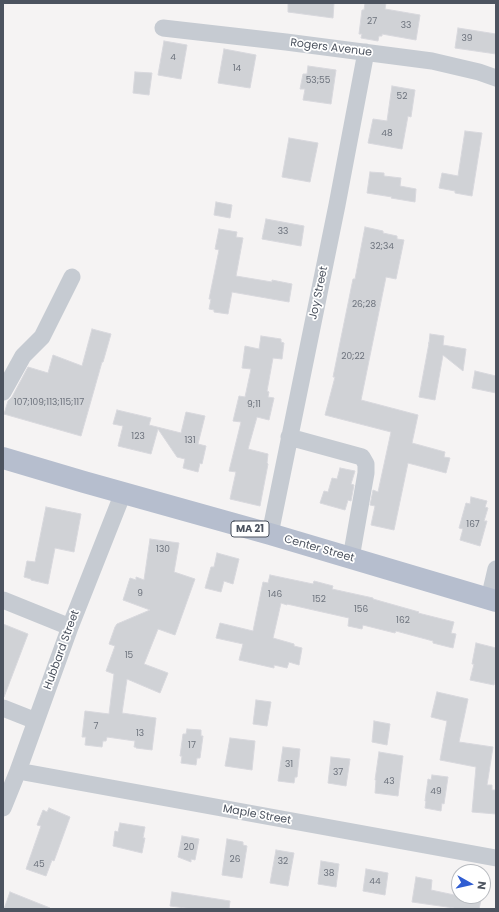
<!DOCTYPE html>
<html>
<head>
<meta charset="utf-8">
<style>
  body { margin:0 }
  #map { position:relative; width:499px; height:912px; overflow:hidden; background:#f5f3f3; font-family:Poppins,sans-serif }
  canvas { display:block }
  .frame { position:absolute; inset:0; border:4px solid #4c535f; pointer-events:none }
  .north { position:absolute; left:451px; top:864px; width:40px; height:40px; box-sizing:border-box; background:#fff; border:1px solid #b7babf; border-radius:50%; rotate:98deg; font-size:11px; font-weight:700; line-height:16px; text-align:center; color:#4c535f }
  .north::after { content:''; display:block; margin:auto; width:14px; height:18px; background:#305dd2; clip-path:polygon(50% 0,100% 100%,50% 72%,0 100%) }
</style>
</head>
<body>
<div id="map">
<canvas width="499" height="912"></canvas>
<div class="frame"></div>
<div class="north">N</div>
</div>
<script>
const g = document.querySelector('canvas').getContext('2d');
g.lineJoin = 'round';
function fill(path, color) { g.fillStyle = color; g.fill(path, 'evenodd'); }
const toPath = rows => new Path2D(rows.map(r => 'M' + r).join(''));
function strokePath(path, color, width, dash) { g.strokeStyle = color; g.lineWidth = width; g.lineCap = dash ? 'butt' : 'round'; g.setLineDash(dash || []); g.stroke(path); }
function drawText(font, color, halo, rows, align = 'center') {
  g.font = font + ' Poppins,sans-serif'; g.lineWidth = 3.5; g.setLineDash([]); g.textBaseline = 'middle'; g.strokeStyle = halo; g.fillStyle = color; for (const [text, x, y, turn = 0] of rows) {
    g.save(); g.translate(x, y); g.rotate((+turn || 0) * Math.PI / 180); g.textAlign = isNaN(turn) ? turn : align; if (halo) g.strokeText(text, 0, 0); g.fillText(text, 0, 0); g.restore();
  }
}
const building = toPath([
  [288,3,334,3,333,18,288,12,288,3],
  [365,3,386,3,385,9,420,15,416,40,382,34,382,36,379,36,378,41,361,38,362,34,359,34,362,10,364,10,365,3],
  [458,28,496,34,496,54,455,48,458,28],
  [164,41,187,45,181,79,158,75,164,41],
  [224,49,256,55,250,88,218,83,224,49],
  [308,66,336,70,331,104,303,100,305,89,300,89,303,74,307,74,308,66],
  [135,72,152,73,149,95,133,93,135,72],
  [392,86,415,90,411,117,408,116,402,149,368,143,373,119,387,121,392,86],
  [465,131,482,133,472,196,455,193,455,191,439,188,442,173,458,176,465,131],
  [289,138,318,143,310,182,282,177,289,138],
  [370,172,384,173,384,176,401,178,400,186,416,189,415,202,391,198,392,197,367,193,370,172],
  [216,202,232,205,230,218,214,215,216,202],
  [266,219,304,226,301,246,262,239,266,219],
  [365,227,383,231,383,233,397,236,397,239,404,240,396,279,386,277,361,400,418,415,412,443,445,452,444,457,450,458,446,473,408,463,394,530,371,525,375,506,370,505,373,490,378,492,391,432,325,415,335,377,333,377,353,279,355,279,365,227],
  [219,229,237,232,236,237,243,238,236,276,272,282,272,280,292,284,289,302,232,292,228,314,214,312,214,310,209,309,211,299,209,299,219,250,215,249,219,229],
  [92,329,111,334,103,362,102,362,81,436,4,414,8,401,12,397,28,367,48,373,53,355,82,366,92,329],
  [430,334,444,336,443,345,466,349,463,371,443,355,435,400,419,397,429,343,428,343,429,343,430,334],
  [261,336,281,339,281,342,284,343,282,359,273,358,267,391,269,392,268,397,274,398,269,420,257,417,248,449,268,454,267,463,268,464,260,506,230,499,236,472,229,471,241,422,233,421,239,396,245,397,251,369,242,368,245,346,259,349,261,336],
  [475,371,496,376,496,393,472,388,475,371],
  [117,410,151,418,149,425,181,433,186,412,205,416,198,444,206,446,202,464,200,463,198,472,183,468,185,459,177,457,158,429,151,454,118,446,123,426,113,424,117,410],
  [340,468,355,471,351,484,354,485,351,501,348,500,345,510,320,503,324,491,328,492,332,478,337,479,340,468],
  [471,497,487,501,485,507,488,508,484,521,487,521,480,546,460,540,463,529,459,528,466,503,470,504,471,497],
  [46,507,81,514,74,552,55,548,48,584,31,580,31,579,24,577,27,561,35,562,46,507],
  [150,539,179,543,174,572,195,579,175,635,158,629,144,664,168,673,160,693,127,679,122,713,156,718,152,750,136,748,136,747,134,747,135,741,107,737,106,741,103,741,102,747,85,745,86,737,82,737,85,711,109,714,114,674,106,671,115,646,109,644,115,627,117,624,150,610,123,600,130,578,136,580,136,577,144,580,150,539],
  [217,553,239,559,233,584,224,581,221,592,205,588,211,567,214,567,217,553],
  [270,575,313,584,314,581,333,586,332,589,373,598,373,599,419,612,418,613,454,622,451,633,456,634,453,648,433,643,433,641,396,631,395,633,363,625,362,629,348,626,349,618,287,604,287,605,281,603,273,638,294,644,294,646,302,648,299,665,289,662,287,668,274,665,274,668,239,660,243,644,216,638,220,623,253,631,263,582,268,583,270,575],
  [3,624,28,634,4,697,3,697,3,624],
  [476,643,496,648,496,675,494,685,470,680,474,664,472,664,476,643],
  [437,692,468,699,459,742,493,747,487,785,492,785,492,790,496,790,496,814,472,812,476,767,440,760,447,721,431,717,437,692],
  [256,700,271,702,267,726,253,724,256,700],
  [374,721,390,724,387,745,372,742,374,721],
  [187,729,201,730,201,736,203,736,200,758,197,758,196,765,181,763,182,756,180,756,183,734,186,734,187,729],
  [230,738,255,741,252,770,225,766,230,738],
  [283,747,300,749,297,777,295,777,294,783,278,781,283,747],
  [379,752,403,756,398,796,375,793,376,780,375,780,379,752],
  [331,757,350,759,346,786,328,783,331,757],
  [432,775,448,777,444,804,442,803,441,811,425,808,426,801,425,801,428,779,431,780,432,775],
  [49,808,70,817,54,861,52,860,46,876,26,869,41,826,37,825,43,810,47,812,49,808],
  [120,823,145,827,143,838,145,838,142,853,113,846,115,831,118,832,120,823],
  [182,836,199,839,195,860,191,859,191,862,178,857,182,836],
  [227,839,243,842,243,845,247,846,242,878,222,875,227,839],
  [276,850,294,853,288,886,270,883,276,850],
  [321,861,339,864,336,887,318,884,321,861],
  [366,869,388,873,385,895,363,891,366,869],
  [416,877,432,880,431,890,459,896,482,896,479,909,454,909,454,908,412,902,416,877],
  [10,892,50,908,50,909,4,909,10,892],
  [172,892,230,901,229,909,193,909,170,906,172,892]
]);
fill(building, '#d0d2d6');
strokePath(building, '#d8d8dd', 1);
strokePath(toPath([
  [163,28,286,42,432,61,479,72,496,78],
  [3,392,23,356,42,337,72,277],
  [289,437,362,457,366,464,366,473,351,558],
  [270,534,337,205,366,52],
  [489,599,496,569],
  [3,600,70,627],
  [3,708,36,721],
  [18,771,496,858],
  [3,808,18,771,70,627,123,493]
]), '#c6cbd2', 17);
strokePath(toPath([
  [3,458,84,482,270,534,496,601]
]), '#b6bece', 22);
drawText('9px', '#6d737d', null, [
  ["27",372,22],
  ["33",406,26],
  ["39",467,39],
  ["4",173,58],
  ["14",237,69],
  ["53;55",318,81],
  ["52",402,97],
  ["48",387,134],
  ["33",283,232],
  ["32;34",382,247],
  ["26;28",364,305],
  ["20;22",353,357],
  ["107;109;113;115;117",49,403],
  ["9;11",254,405],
  ["123",138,437],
  ["131",190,441],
  ["167",473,525],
  ["130",163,550],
  ["9",140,594],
  ["146",275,595],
  ["152",319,600],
  ["156",361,610],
  ["162",403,621],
  ["15",129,656],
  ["7",96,727],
  ["13",140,734],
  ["17",192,746],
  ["31",289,765],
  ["37",338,773],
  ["43",389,782],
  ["49",436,792],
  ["20",189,848],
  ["26",235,860],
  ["32",283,862],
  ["45",39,865],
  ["38",329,874],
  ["44",375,882]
]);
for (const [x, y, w] of [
  [250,529,38]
]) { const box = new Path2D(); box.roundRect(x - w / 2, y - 8, w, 16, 3); g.fillStyle = '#fff'; g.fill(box); strokePath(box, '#4c535f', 1); }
drawText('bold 10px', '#4c535f', null, [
  ["MA 21",250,529]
]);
drawText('11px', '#4c535f', '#fff', [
  ["Rogers Avenue",331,48,7],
  ["Joy Street",319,293,-78],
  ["Center Street",319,549,16],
  ["Hubbard Street",62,650,-70],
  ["Maple Street",257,815,10]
]);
</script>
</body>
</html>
